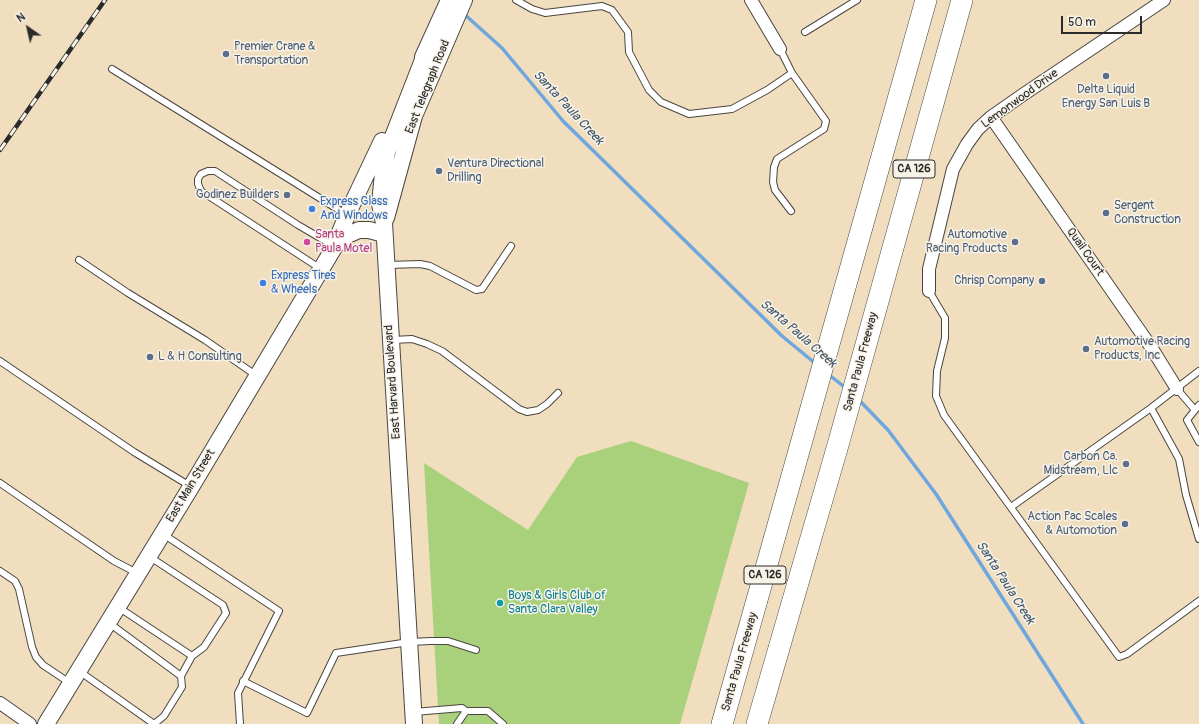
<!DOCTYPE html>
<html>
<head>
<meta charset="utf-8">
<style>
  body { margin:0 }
  #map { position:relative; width:1199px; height:724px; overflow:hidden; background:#f0debf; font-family:Pangolin,sans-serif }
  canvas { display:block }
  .north { position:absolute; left:8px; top:8px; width:40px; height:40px; -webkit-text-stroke:3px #f7f3e8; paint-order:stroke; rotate:326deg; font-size:11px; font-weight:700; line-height:16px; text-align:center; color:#2b2b2b }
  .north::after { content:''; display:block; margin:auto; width:14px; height:18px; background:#2b2b2b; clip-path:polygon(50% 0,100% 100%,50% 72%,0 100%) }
  .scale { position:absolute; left:1061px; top:16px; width:81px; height:18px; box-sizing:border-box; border:2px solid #2b2b2b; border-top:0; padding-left:5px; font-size:12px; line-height:14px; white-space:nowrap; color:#2b2b2b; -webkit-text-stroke:3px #f7f3e8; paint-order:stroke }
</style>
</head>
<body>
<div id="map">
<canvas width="1199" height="724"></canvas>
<div class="north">N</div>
<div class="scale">50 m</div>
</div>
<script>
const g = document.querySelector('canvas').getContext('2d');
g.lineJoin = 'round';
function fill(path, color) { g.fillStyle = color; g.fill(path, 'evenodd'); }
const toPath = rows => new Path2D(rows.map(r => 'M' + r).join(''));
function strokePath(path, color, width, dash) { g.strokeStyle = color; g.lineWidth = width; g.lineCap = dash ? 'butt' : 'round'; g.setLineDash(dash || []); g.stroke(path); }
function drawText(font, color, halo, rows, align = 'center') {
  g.font = font + ' Pangolin,sans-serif'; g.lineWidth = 3; g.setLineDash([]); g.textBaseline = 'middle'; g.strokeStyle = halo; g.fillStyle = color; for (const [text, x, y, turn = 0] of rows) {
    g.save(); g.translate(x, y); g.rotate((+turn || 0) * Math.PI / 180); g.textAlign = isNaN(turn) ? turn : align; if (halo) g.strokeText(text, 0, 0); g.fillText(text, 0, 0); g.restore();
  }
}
fill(toPath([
  [631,441,749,483,680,724,439,724,424,463,528,530,577,457]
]), '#a9d07a');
strokePath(toPath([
  [463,13,502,48,563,121,782,336,816,364],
  [828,374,847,389],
  [859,400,888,430,936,494,1083,724]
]), '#6ea6dd', 3.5);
const lane = toPath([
  [516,0,532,9,545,13,602,6,612,10,628,32,629,52,649,90,661,102,689,114,732,109,767,90,792,73],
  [805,32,857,0],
  [780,49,792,73,826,121,824,129,777,159,774,167,773,182,775,190,791,211],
  [112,69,347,215],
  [79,260,128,293,205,340,257,376],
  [388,265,420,264,430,266,476,290,482,289,511,246],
  [321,269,201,191,198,184,198,179,201,174,208,171,215,171,298,225,334,246],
  [929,291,945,318,945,338,937,371,936,396,944,415,1119,657,1127,654,1199,601],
  [393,340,412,339,427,344,442,351,519,409,527,412,538,410,547,404,558,393],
  [0,361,134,452,190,486],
  [1177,389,1195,410],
  [1199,405,1187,420,1199,442],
  [1151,408,1179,459,1186,495,1199,539],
  [0,483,114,561,137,573],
  [1011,507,1151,408,1199,371],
  [163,534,279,611,238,693,240,724],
  [150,557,223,605,226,613,204,647,192,656,181,676],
  [0,571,15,581,19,589,32,647,36,657,43,665,70,683],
  [118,607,192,656],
  [79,671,154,724,164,716,182,687,181,676,109,623],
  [243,681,307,713,336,653,409,642,431,641,448,641,476,650],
  [466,711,488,711,503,724],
  [414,712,462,708,466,711,457,724]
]);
const street = toPath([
  [751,0,780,49],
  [991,117,1151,347,1177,389],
  [929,291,929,269,953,169,967,144,978,129,991,117,1024,94,1164,0],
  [0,703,30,724]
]);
const secondary = toPath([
  [423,57,449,0],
  [386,218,414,116,464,0],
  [335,245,347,215,382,141],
  [46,724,191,487,335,246,345,236,359,230,369,230,384,234],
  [414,724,384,223,380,204,383,173,387,152,428,47]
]);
const highway = toPath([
  [722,724,926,0],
  [757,724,838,445,962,0]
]);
strokePath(lane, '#494641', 8);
strokePath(street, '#494641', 14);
strokePath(secondary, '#494641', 18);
strokePath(highway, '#494641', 22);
strokePath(lane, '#fff', 6);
strokePath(street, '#fff', 12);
strokePath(secondary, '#fff', 16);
strokePath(highway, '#fff', 21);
const rail = toPath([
  [0,150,105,0]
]);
strokePath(rail, '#2b2b2b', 4.5);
strokePath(rail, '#f7f3e8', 3, [9]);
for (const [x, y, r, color] of [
  [226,54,4,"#5c6f8a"],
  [1106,76,4,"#5c6f8a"],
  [439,171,4,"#5c6f8a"],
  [287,195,4,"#5c6f8a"],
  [312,209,4,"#3f7fe0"],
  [1106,213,4,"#5c6f8a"],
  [307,242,4,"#d1479c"],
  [1015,242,4,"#5c6f8a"],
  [1042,281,4,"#5c6f8a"],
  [263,283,4,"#3f7fe0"],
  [1086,349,4,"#5c6f8a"],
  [150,357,4,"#5c6f8a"],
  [1126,464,4,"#5c6f8a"],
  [1125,524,4,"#5c6f8a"],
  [500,603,4,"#0f9aa8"]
]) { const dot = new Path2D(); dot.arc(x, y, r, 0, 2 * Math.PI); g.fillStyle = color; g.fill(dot); strokePath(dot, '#f7f3e8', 1.5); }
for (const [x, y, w] of [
  [914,169,42],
  [765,575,42]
]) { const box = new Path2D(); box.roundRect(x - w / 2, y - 9, w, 18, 3); g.fillStyle = '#f7f3e8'; g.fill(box); strokePath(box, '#2b2b2b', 1); }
drawText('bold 11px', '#2b2b2b', null, [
  ["CA 126",914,169],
  ["CA 126",765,575]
]);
drawText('12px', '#4e5e75', '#f7f3e8', [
  ["Premier Crane &",234,47],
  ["Transportation",234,61],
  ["Delta Liquid",1106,90,"center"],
  ["Energy San Luis B",1106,104,"center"],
  ["Ventura Directional",447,164],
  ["Drilling",447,178],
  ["Godinez Builders",279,195,"right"],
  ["Sergent",1114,206],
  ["Construction",1114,220],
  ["Automotive",1007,235,"right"],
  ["Racing Products",1007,249,"right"],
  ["Chrisp Company",1034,281,"right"],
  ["Automotive Racing",1094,342],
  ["Products, Inc",1094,356],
  ["L & H Consulting",158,357],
  ["Carbon Ca.",1118,457,"right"],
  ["Midstream, Llc",1118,471,"right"],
  ["Action Pac Scales",1117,517,"right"],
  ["& Automotion",1117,531,"right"]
], 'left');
drawText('12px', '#2b2b2b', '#f7f3e8', [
  ["East Telegraph Road",428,87,-68],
  ["Lemonwood Drive",1020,99,-36],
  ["Quail Court",1085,252,55],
  ["Santa Paula Freeway",861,362,-75],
  ["East Harvard Boulevard",393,382,-94],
  ["East Main Street",191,486,-59],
  ["Santa Paula Freeway",740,662,-74]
]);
drawText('12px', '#366cbe', '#f7f3e8', [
  ["Express Glass",320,202],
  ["And Windows",320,216],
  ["Express Tires",271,276],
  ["& Wheels",271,290]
], 'left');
drawText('12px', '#b23c85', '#f7f3e8', [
  ["Santa",315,235],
  ["Paula Motel",315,249]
], 'left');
drawText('12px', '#0d838f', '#f7f3e8', [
  ["Boys & Girls Club of",508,596],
  ["Santa Clara Valley",508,610]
], 'left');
drawText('italic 13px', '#425669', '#f7f3e8', [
  ["Santa Paula Creek",568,108,47],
  ["Santa Paula Creek",798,334,41],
  ["Santa Paula Creek",1005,583,57]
]);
</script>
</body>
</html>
